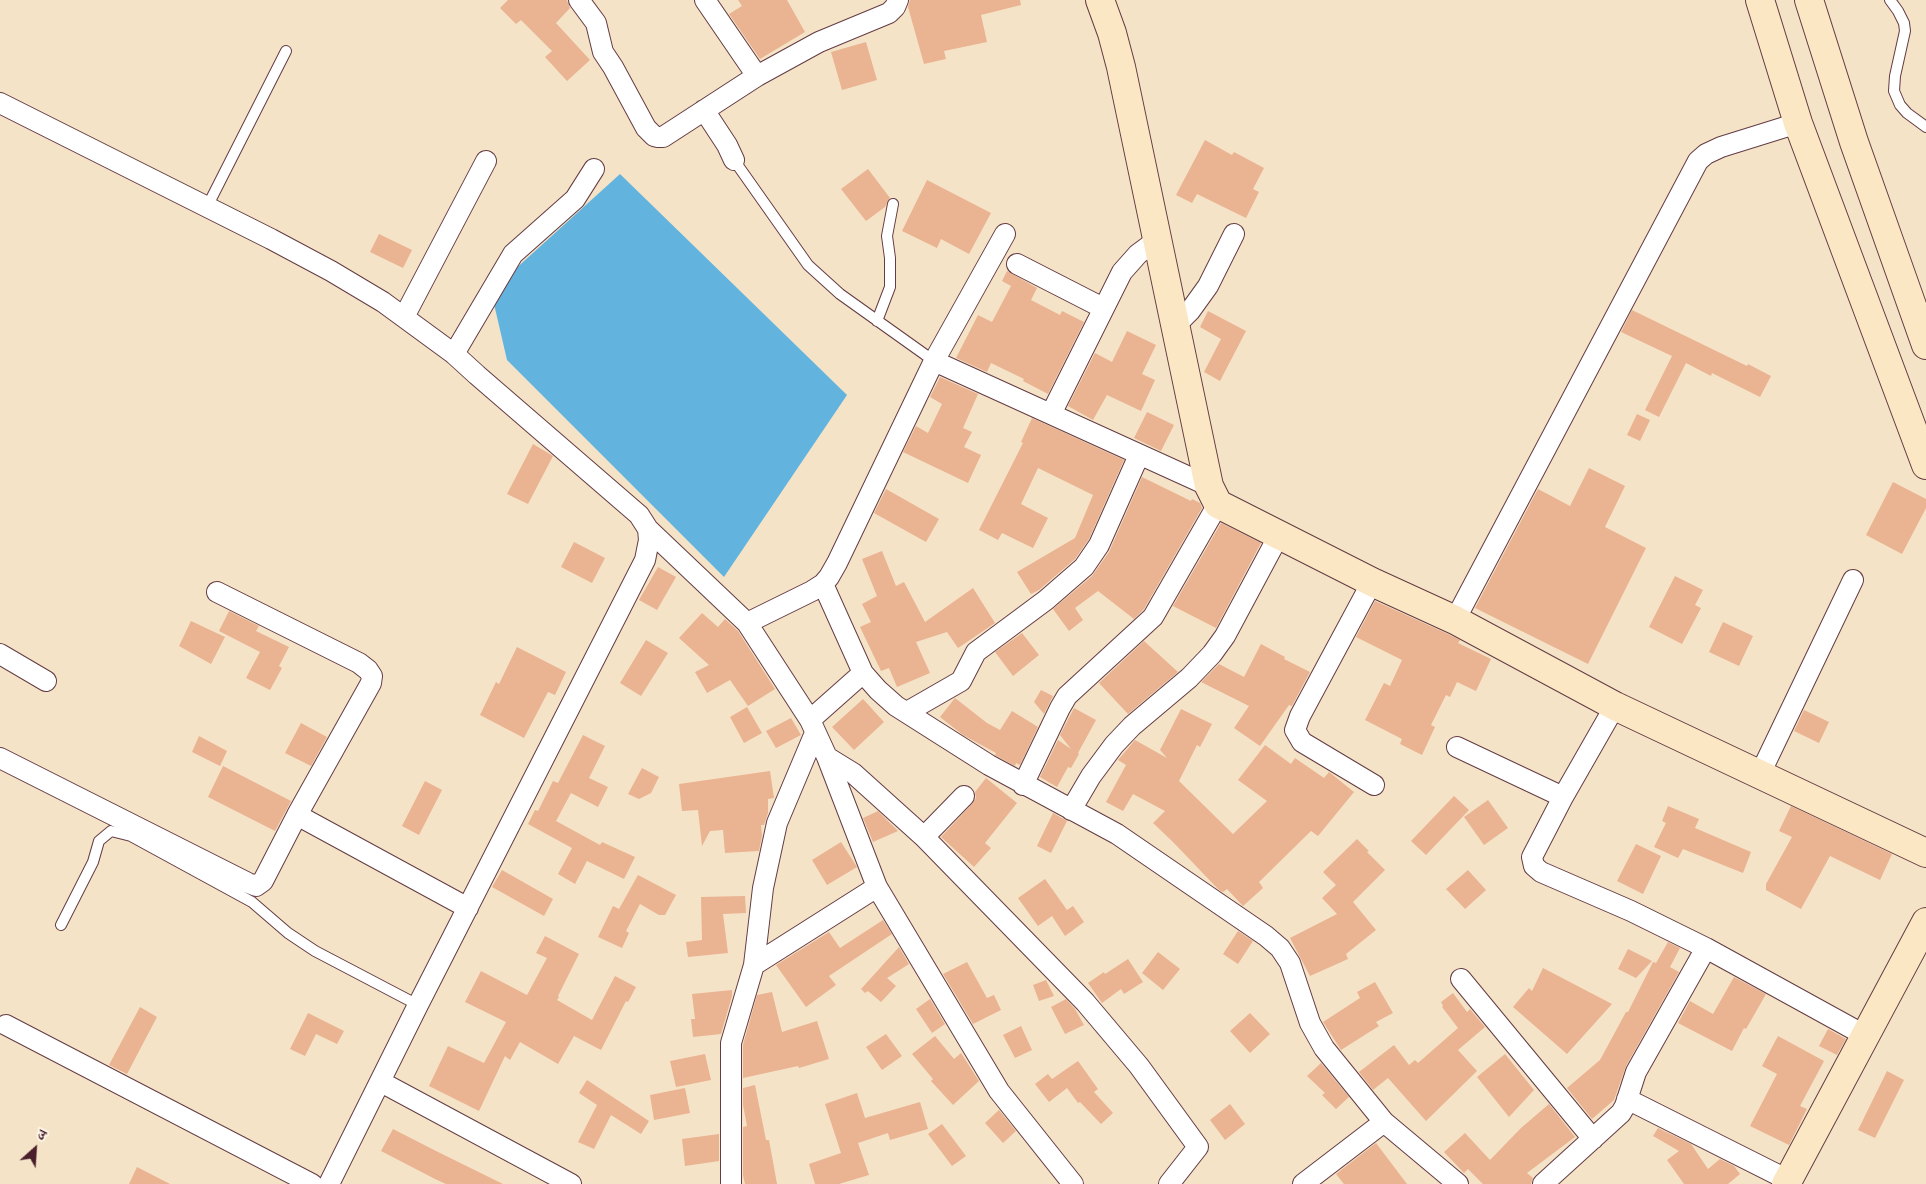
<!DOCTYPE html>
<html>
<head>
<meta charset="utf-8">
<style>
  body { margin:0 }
  #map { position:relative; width:1926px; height:1184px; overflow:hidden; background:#f5e3c8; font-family:Alegreya,"Noto Serif Devanagari",serif }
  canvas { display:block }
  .north { position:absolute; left:10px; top:1124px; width:50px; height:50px; -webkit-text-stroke:4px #fcf5e5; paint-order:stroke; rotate:26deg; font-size:14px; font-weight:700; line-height:20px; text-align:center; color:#4a1f2b }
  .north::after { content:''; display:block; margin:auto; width:18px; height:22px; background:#4a1f2b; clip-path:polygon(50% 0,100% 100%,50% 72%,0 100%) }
</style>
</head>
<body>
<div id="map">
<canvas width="1926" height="1184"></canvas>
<div class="north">उ</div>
</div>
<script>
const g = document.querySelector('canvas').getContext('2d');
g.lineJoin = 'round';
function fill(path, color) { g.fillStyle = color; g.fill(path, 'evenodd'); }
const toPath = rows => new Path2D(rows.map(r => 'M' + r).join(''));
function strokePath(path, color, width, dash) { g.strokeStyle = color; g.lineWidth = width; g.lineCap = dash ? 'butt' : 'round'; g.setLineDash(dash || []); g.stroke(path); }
fill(toPath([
  [620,174,847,395,724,577,507,360,491,291]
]), '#62b4de');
fill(toPath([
  [508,0,567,0,570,8,556,23,590,60,567,81,545,57,552,51,521,20,516,24,500,8],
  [738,0,787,0,805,32,760,59,729,14,742,6],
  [910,0,1020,0,1021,5,981,15,987,42,944,51,946,59,924,64,908,7],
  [866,42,877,80,842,90,831,52],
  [1205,140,1232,155,1234,152,1264,168,1253,189,1259,192,1246,218,1197,194,1192,203,1176,195],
  [868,169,890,198,885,207,866,221,841,189],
  [927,180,991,213,969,254,941,239,937,248,902,231],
  [379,234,412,250,403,268,370,252],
  [1007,271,1037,288,1031,300,1060,315,1062,311,1084,322,1048,394,1023,381,1024,379,991,363,987,372,956,358,978,315,992,322,1011,286,1002,281],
  [1632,310,1747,366,1748,364,1771,376,1760,397,1712,373,1711,376,1686,363,1659,417,1645,410,1672,356,1621,332],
  [1208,311,1246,331,1220,381,1204,372,1221,339,1200,327],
  [1127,331,1156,345,1142,374,1155,380,1141,411,1107,395,1093,420,1068,406,1095,353,1112,362],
  [940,377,978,394,963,428,972,432,964,447,981,455,968,483,903,452,916,426,928,433,942,404,930,397],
  [1147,412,1174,425,1161,451,1134,438],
  [1637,414,1650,420,1640,441,1627,435],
  [1032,418,1124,460,1089,539,1075,559,1039,590,1031,594,1017,572,1075,538,1093,495,1038,468,1021,504,1048,518,1033,548,1002,533,998,540,979,530,1023,443,1021,442],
  [533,444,553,456,528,504,507,494],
  [1589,468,1625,486,1605,527,1646,548,1588,664,1475,608,1538,489,1570,506],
  [1142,477,1191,501,1192,499,1200,503,1202,508,1144,609,1134,619,1098,591,1075,608,1083,620,1069,631,1053,609,1092,576,1109,552],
  [1893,482,1926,499,1926,508,1902,554,1866,535],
  [886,489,939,519,926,542,874,513],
  [1221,523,1261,543,1216,628,1173,606],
  [574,542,605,558,592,583,561,567],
  [882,551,896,586,904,582,925,622,973,588,995,623,958,648,947,632,916,642,930,673,897,687,889,668,881,671,860,627,871,622,862,604,877,596,862,559],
  [658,567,676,577,657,610,639,600],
  [1675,576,1703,590,1695,605,1701,608,1682,644,1649,627],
  [1375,601,1448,634,1460,640,1458,643,1491,659,1476,691,1457,682,1450,697,1446,695,1431,725,1435,727,1422,755,1400,744,1402,739,1365,720,1384,683,1390,686,1402,660,1356,637],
  [229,611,259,626,256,631,289,647,279,666,282,668,270,690,246,678,260,652,219,631],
  [702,613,718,627,725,619,738,631,775,689,748,706,730,680,707,693,695,672,709,665,679,638],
  [191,621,225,637,211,664,179,646],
  [1723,622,1753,636,1739,666,1709,652],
  [1022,633,1039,655,1013,676,995,652],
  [646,640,668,653,641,696,620,683],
  [1144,641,1178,672,1128,714,1099,683],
  [1261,644,1285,657,1284,659,1310,672,1292,706,1289,705,1260,746,1234,728,1249,706,1201,682,1219,664,1244,677],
  [517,647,566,672,555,695,548,692,524,738,480,715,496,682,499,684],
  [1041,690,1053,696,1044,714,1034,702],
  [955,698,987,723,1000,730,1012,711,1038,727,1020,765,1016,763,1015,766,995,755,996,753,963,735,940,717],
  [863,699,884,722,854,750,832,727],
  [747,707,762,733,744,743,730,717],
  [1074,708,1096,720,1078,753,1079,754,1071,768,1068,767,1057,787,1040,777,1058,740,1071,749,1060,735],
  [1181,709,1212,724,1200,747,1197,745,1179,781,1233,834,1267,801,1238,780,1265,745,1291,764,1295,758,1324,778,1329,772,1354,792,1318,836,1311,831,1259,882,1263,888,1243,906,1227,889,1223,892,1219,890,1173,842,1153,823,1165,811,1133,794,1123,811,1106,802,1126,765,1118,760,1135,740,1167,758,1160,750],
  [1804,710,1829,722,1819,743,1794,731],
  [791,718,801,735,776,748,766,731],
  [301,723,327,737,311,766,285,753],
  [583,735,605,746,589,778,608,787,598,807,571,793,556,821,600,845,602,842,635,857,624,879,587,861,575,884,558,874,572,848,528,824,535,810,538,811,553,781,558,783],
  [199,736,227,751,220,766,192,752],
  [223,766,291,801,275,831,208,797],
  [642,768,659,777,651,793,639,799,628,794],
  [770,771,774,798,768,799,768,813,764,825,761,825,762,836,759,851,725,853,723,830,710,831,702,846,698,810,682,811,679,784],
  [986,778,1017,803,985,843,991,848,974,867,941,837,972,804,976,798,975,792],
  [425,781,442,790,419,835,402,826],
  [1454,796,1469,810,1426,855,1411,841],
  [1488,800,1508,828,1484,845,1464,817],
  [1668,806,1699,819,1695,828,1751,852,1743,873,1683,849,1678,858,1654,847,1666,823,1662,821],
  [1791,806,1892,854,1880,880,1830,856,1801,909,1766,890,1766,884,1792,837,1779,831],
  [878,811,898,831,873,842,863,818],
  [1053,813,1067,821,1051,853,1037,846],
  [1357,839,1369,851,1367,852,1385,870,1353,902,1376,930,1346,954,1348,959,1310,976,1290,938,1337,914,1322,898,1336,885,1323,872],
  [841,842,857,867,827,885,812,860],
  [1636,844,1661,856,1643,894,1617,881],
  [502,870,553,899,544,916,492,887],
  [1468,870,1486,890,1465,909,1446,889],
  [638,875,676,895,665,915,659,915,640,904,626,931,629,933,622,948,598,937,613,906,619,909],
  [1045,879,1067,910,1073,906,1084,922,1065,936,1052,916,1038,926,1018,898],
  [745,896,746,913,723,914,728,953,688,957,686,942,702,940,701,897],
  [883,920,892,934,829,976,836,985,806,1007,776,965,829,932,840,948],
  [1238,931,1253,941,1238,964,1223,954],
  [545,936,579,954,558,996,559,997,557,1000,592,1020,615,976,636,987,628,1002,626,1001,601,1050,574,1036,558,1064,520,1042,510,1060,505,1056,479,1111,429,1086,448,1046,484,1063,506,1022,465,1002,481,971,527,995,547,958,536,953],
  [1668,942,1680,948,1670,967,1679,972,1626,1066,1614,1100,1592,1119,1567,1088,1600,1060,1626,1012,1628,1012,1653,962,1656,963],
  [899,947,909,964,887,978,896,986,881,1002,868,991,865,993,861,989],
  [1628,949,1652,961,1636,978,1618,969],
  [1158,952,1180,969,1163,990,1142,973],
  [1128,959,1143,982,1124,994,1121,989,1102,1003,1088,983,1104,972,1105,974],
  [967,962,987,998,994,995,1001,1010,973,1024,943,974],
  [1543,968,1612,1004,1567,1054,1513,1007,1529,988,1532,991],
  [1734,977,1766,994,1746,1029,1744,1028,1732,1051,1678,1023,1690,1001,1713,1014],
  [1046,980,1054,996,1039,1001,1033,985],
  [1375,982,1393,1013,1376,1022,1379,1026,1341,1050,1323,1022,1360,998,1357,992],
  [732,990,732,996,721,1034,693,1037,691,1019,695,1019,692,994],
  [772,992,782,1032,817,1021,829,1059,799,1068,798,1066,743,1078,743,1045,757,995],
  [1453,993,1467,1012,1470,1009,1485,1027,1458,1050,1477,1071,1426,1121,1388,1078,1373,1090,1359,1072,1394,1045,1409,1065,1415,1060,1418,1063,1458,1028,1442,1007,1443,1006,1441,1002],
  [930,999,945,1024,932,1033,916,1009],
  [1066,999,1075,1009,1084,1025,1065,1034,1051,1007],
  [140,1007,157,1017,127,1074,109,1065],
  [308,1013,344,1031,337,1044,316,1034,305,1056,290,1049],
  [1250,1013,1270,1034,1250,1053,1230,1031],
  [1021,1026,1032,1050,1015,1058,1003,1035],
  [1828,1029,1846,1039,1837,1055,1819,1046],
  [886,1034,902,1056,882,1070,866,1047],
  [935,1036,954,1059,961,1053,979,1081,953,1105,931,1081,933,1079,912,1054],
  [1778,1036,1824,1061,1800,1106,1807,1109,1789,1145,1750,1126,1777,1074,1762,1066],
  [705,1054,711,1080,676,1087,670,1061],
  [1505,1054,1534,1090,1509,1117,1477,1077],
  [1078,1061,1098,1089,1094,1092,1113,1113,1101,1124,1080,1102,1078,1103,1067,1088,1049,1102,1035,1084,1048,1074,1052,1079],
  [1321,1063,1349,1097,1336,1109,1322,1095,1325,1093,1307,1076],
  [1887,1071,1904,1080,1875,1138,1858,1130],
  [587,1080,649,1121,641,1134,611,1115,594,1149,578,1142,597,1105,579,1093],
  [755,1085,766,1140,769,1140,777,1184,745,1184,743,1175,743,1127,747,1126,743,1105,743,1088],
  [685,1088,690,1113,654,1120,650,1095],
  [857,1093,865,1118,920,1102,928,1129,890,1140,888,1133,858,1143,869,1175,839,1184,815,1184,809,1164,841,1153,825,1104],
  [1230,1104,1245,1124,1225,1140,1210,1120],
  [1549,1104,1575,1137,1527,1173,1533,1178,1531,1184,1483,1184,1468,1169,1464,1173,1444,1152,1465,1133,1490,1160,1521,1128],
  [999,1110,1016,1131,1003,1143,985,1123],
  [942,1124,966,1156,952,1166,928,1134],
  [1658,1128,1691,1144,1708,1169,1720,1159,1734,1166,1740,1174,1728,1184,1684,1184,1667,1160,1679,1151,1653,1136],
  [393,1129,436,1151,503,1184,446,1184,435,1179,381,1151],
  [719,1134,719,1161,685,1166,682,1139],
  [1376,1143,1407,1184,1344,1184,1336,1174],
  [137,1167,170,1184,129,1184]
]), '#eab391');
const lane = toPath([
  [1890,0,1898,11,1904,23,1905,31,1895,76,1894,91,1900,105,1907,113,1926,127],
  [734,160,808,265,840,294,934,361],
  [207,207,286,51],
  [877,321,890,287,890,258,887,236,893,204],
  [61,925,93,862,99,841,111,831,131,836,252,902,288,933,315,951,418,1005]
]);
const street = toPath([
  [579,0,596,23,603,52,613,67,646,128,654,136,658,137,663,137,757,76,819,42,889,13,895,7,898,0],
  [705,0,757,76],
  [0,103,271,239,331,271,383,302,454,354,477,375,639,515,648,529,649,540,645,560,418,1005,329,1184],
  [704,110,727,145,734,160],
  [1017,264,1103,308],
  [404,317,486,161],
  [1175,326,1190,311,1208,286,1234,234],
  [454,354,513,254,575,199,594,169],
  [934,361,1209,486],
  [1051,414,1122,272,1138,254,1157,240],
  [648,529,747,623,810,720,827,757,877,887,999,1091,1073,1184],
  [1372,582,1300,716,1295,730,1302,742,1374,785],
  [823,584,863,673,878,690,896,706,989,765,1117,834,1266,936,1280,948,1290,963,1310,1023,1324,1048,1384,1122,1458,1184],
  [1455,620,1698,161,1706,154,1721,147,1798,123],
  [747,623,812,591,823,584,829,577,837,563,934,361,1005,234],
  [0,654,46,681],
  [1615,706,1563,797,1532,857,1534,866,1541,872,1631,911,1706,948,1866,1036],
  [907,712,961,681,976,652,1046,600,1084,567,1099,545,1139,455],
  [810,720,863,673],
  [1457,747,1563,797],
  [827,757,853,773,924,837,1085,1002,1139,1066,1198,1147,1169,1184],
  [0,758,248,883,256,886,263,881,297,815,371,683,372,676,368,670,359,663,217,592],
  [1760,774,1853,580],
  [1023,785,1060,708,1067,696,1153,617,1218,504],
  [1071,810,1091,776,1114,745,1132,726,1189,678,1212,654,1225,636,1279,535],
  [297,815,468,908],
  [924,837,964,796],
  [754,965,877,887],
  [1461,979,1593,1139],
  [6,1025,312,1184],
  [381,1082,571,1184],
  [1627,1099,1788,1180],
  [731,1184,731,1043,754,965,763,888,777,823,815,733],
  [1303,1184,1384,1122],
  [1543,1184,1621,1113,1625,1106,1636,1072,1706,948]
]);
const secondary = toPath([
  [1100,0,1112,33,1121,67,1209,486,1218,504,1372,582,1455,620,1615,706,1926,853],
  [1760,0,1798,123,1926,465],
  [1809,0,1854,142,1926,345],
  [1786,1184,1926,922]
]);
strokePath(lane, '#643c43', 12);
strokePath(street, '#643c43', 22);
strokePath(secondary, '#643c43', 30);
strokePath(lane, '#fff', 10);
strokePath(street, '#fff', 20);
strokePath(secondary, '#fbe7c3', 28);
</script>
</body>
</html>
